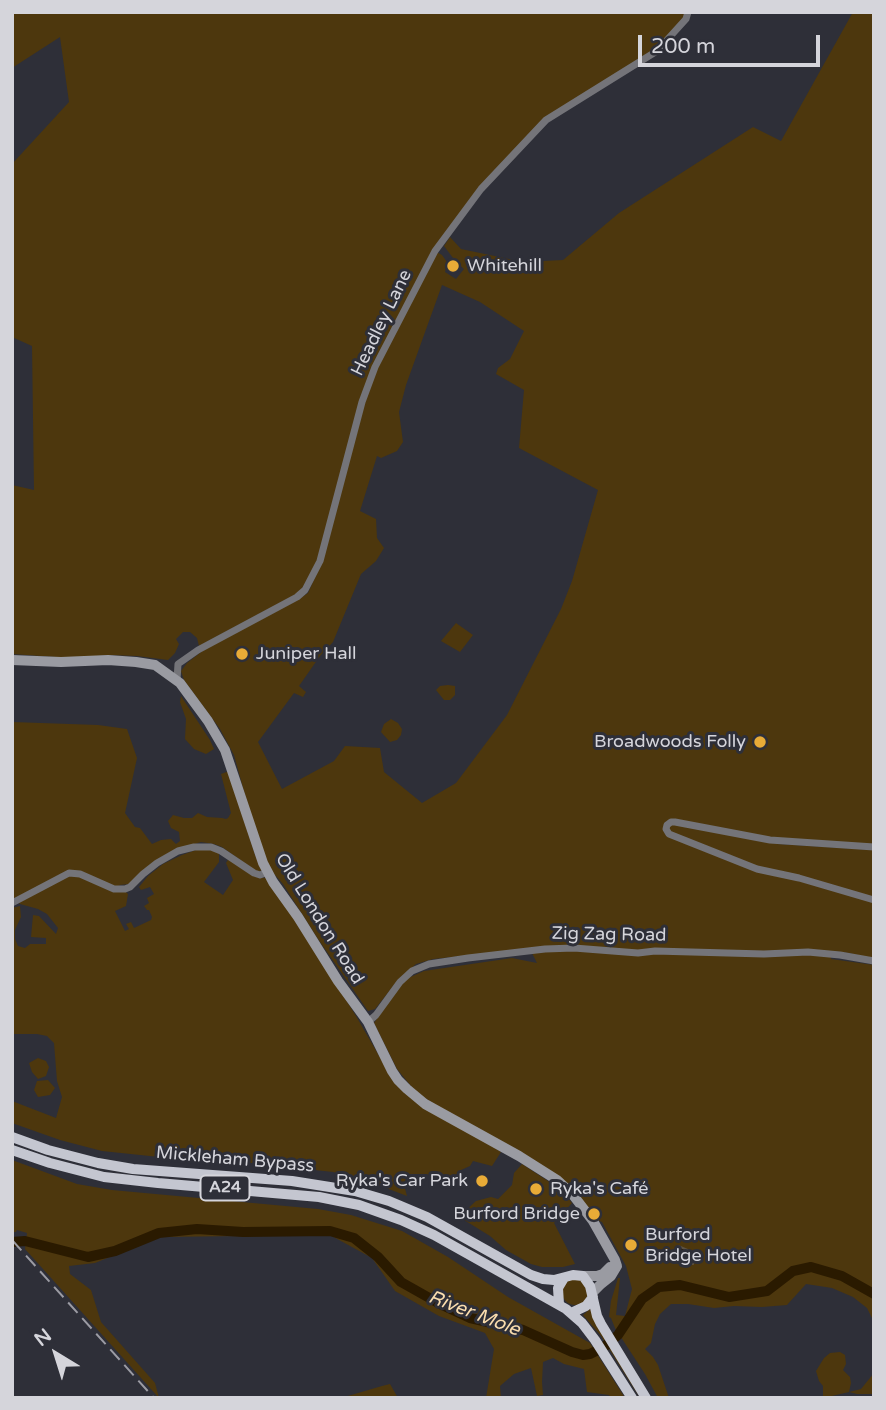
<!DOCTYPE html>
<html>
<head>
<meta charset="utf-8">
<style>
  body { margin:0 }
  #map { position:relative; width:886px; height:1410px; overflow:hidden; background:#2e2f38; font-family:"Varela Round",sans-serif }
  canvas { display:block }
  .frame { position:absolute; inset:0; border:14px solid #d5d5db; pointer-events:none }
  .north { position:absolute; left:21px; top:1319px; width:70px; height:70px; -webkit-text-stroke:5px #2e2f38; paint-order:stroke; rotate:322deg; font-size:19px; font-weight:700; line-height:28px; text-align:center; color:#d5d5db }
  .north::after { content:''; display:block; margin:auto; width:24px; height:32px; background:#d5d5db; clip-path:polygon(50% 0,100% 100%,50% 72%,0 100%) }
  .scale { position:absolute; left:638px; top:35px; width:182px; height:32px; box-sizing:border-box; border:4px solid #d5d5db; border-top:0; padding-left:9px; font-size:21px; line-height:24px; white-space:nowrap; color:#d5d5db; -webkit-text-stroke:5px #2e2f38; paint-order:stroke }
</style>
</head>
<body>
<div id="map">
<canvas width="886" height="1410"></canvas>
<div class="frame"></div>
<div class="north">N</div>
<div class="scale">200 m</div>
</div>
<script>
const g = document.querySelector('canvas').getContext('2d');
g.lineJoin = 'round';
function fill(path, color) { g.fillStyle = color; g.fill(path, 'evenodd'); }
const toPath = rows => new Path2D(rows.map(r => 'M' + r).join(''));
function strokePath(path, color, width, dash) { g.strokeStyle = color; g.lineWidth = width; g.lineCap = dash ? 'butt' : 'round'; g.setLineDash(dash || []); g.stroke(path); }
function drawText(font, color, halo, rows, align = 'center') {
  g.font = font + ' "Varela Round",sans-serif'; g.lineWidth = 6; g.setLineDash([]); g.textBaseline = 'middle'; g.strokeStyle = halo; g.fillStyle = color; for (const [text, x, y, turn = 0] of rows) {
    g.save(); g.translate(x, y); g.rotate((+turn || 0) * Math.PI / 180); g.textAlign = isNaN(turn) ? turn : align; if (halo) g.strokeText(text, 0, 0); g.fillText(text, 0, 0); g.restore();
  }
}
fill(toPath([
  [12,12,688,12,657,51,546,120,481,189,435,251,442,255,447,262,445,272,456,279,464,269,456,262,444,246,450,237,461,249,523,262,563,260,619,213,753,127,781,141,853,12,874,12,874,845,778,841,777,844,874,850,874,959,849,953,832,951,831,959,874,965,874,1322,867,1308,853,1297,832,1288,806,1284,787,1305,762,1307,734,1306,714,1308,688,1304,671,1304,660,1314,655,1324,651,1343,645,1349,653,1357,658,1365,669,1398,658,1398,645,1374,615,1328,611,1318,609,1317,611,1301,618,1278,620,1278,616,1315,625,1316,632,1289,626,1266,602,1222,597,1220,584,1203,416,1092,397,1069,374,1023,395,992,406,979,424,971,512,958,537,963,530,949,433,959,416,964,398,980,375,1009,368,1011,318,939,283,884,267,866,248,806,234,755,220,729,184,680,181,671,187,663,205,649,299,599,308,593,322,562,377,357,318,561,300,592,199,646,197,638,190,632,183,632,176,639,179,644,175,653,168,660,137,656,110,655,71,658,12,654,12,485,34,490,32,346,12,337,12,164,69,102,60,37,12,68],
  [442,285,480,302,524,331,510,359,498,368,496,374,524,390,519,448,598,490,572,581,561,609,507,715,456,783,422,803,384,772,380,748,345,746,334,761,282,789,258,742,294,693,303,697,306,692,299,686,320,656,333,642,361,574,376,561,384,548,377,538,376,519,360,511,377,456,381,458,397,451,403,442,399,412,406,385],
  [456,623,473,635,460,652,441,641],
  [448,685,455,686,455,695,450,700,444,700,436,690,440,686],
  [181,696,210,740,214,749,206,754,194,749,185,739,186,719,180,702],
  [391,719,398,723,402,729,401,735,397,740,390,742,381,732,384,724],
  [12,722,98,725,127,729,137,758,125,813,135,827,140,828,152,844,161,840,171,839,176,844,180,841,179,832,171,828,168,821,173,815,184,818,192,818,198,813,207,817,222,818,226,819,228,818,231,813,221,774,229,771,255,855,263,870,257,872,222,847,214,844,201,842,172,851,158,859,129,884,119,885,128,894,126,906,115,911,125,931,129,929,126,924,131,922,134,928,151,920,152,917,149,910,147,910,144,906,149,903,147,898,154,894,150,887,141,890,139,887,148,876,163,864,182,855,196,850,211,850,219,853,219,862,204,882,223,895,233,880,226,863,229,858,257,877,267,878,300,926,356,1016,389,1073,501,1152,492,1166,473,1161,470,1166,461,1170,448,1186,427,1174,407,1174,404,1185,407,1196,381,1186,333,1172,251,1163,207,1162,102,1151,60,1140,12,1123,12,1101,56,1118,62,1097,57,1081,54,1043,47,1036,37,1034,12,1034,12,908,20,906,21,917,15,930,15,939,18,946,25,948,30,944,46,944,46,938,31,937,33,915,39,916,56,934,58,928,47,914,38,909,20,904,12,898],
  [38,1058,46,1061,49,1067,46,1076,38,1079,32,1072,29,1063],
  [48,1080,55,1088,50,1095,38,1097,34,1090,37,1081],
  [12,1160,77,1184,112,1190,318,1209,351,1215,402,1231,448,1257,508,1297,590,1343,625,1398,611,1398,609,1395,587,1392,584,1369,564,1364,553,1358,543,1362,542,1382,543,1395,537,1396,531,1368,514,1374,500,1386,501,1398,486,1398,494,1349,485,1333,439,1316,395,1291,372,1258,330,1235,158,1237,95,1263,69,1266,70,1274,91,1290,101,1322,155,1383,159,1398,25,1249,27,1233,17,1230,16,1232,12,1232],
  [522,1164,560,1189,572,1203,554,1223,575,1264,563,1267,542,1267,531,1264,506,1250,490,1236,456,1215,465,1211,476,1201,491,1197,498,1199,512,1185,514,1173],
  '562 1292a13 13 0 1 1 26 0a13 13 0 1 1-26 0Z',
  [590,1309,591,1310,640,1398,601,1336,583,1315],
  [840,1352,845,1355,846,1364,843,1370,850,1377,851,1383,849,1392,861,1389,874,1373,874,1394,857,1394,849,1392,823,1398,823,1386,819,1381,816,1371,824,1358,830,1353],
  [390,1384,398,1398,341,1398,382,1386]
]), '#4d370d');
const water = toPath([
  [678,1246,697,1254,693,1264,674,1256,678,1246]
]);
fill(water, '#2a1a00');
strokePath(water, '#5d5242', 2);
strokePath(toPath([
  [12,1242,25,1241,88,1257,115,1251,159,1233,197,1229,243,1232,330,1231,354,1238,378,1257,401,1282,440,1304,470,1318,523,1330,572,1352,583,1355,590,1354,604,1347,618,1335,642,1299,659,1287,680,1285,729,1297,767,1291,793,1271,811,1267,842,1276,874,1294]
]), '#2a1a00', 10);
strokePath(toPath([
  [177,680,178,664,198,650,297,597,305,590,320,561,362,402,375,367,435,251,481,189,546,120,657,51,686,19,688,12],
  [874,847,770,840,675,822,671,822,667,825,666,829,669,834,757,869,799,878,874,900],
  [12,903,69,873,80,874,114,889,125,889,130,887,143,874,157,863,178,851,194,847,211,847,221,851,254,873,260,875,268,872],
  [368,1022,376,1015,400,982,412,971,429,964,468,958,545,949,574,948,638,953,655,951,764,954,808,952,840,955,874,961]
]), '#747479', 7);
strokePath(toPath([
  [12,660,61,662,108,660,136,662,155,665,180,683,208,721,225,750,263,863,273,882,298,917,338,981,368,1022,392,1071,398,1080,407,1089,425,1104,519,1156,557,1180,573,1195,593,1221,615,1260,617,1266,611,1276,601,1284,592,1293],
  [583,1276,597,1276,603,1274,610,1267]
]), '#9a9ba2', 10);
strokePath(toPath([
  [12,1137,48,1150,98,1163,133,1169,292,1181,355,1191,389,1201,427,1217,531,1275,543,1279,554,1280,573,1275,583,1276,590,1286,597,1316,601,1324,646,1398],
  [12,1150,50,1163,104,1177,158,1183,319,1197,359,1205,401,1220,434,1235,566,1309,582,1323,595,1340,632,1398],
  [559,1304,558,1288,564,1278],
  [571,1313,586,1306,593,1297]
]), '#c4c6d0', 10);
strokePath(toPath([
  [12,1240,154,1398]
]), '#9b9ba3', 2, [14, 7]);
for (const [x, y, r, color] of [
  [453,266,7,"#e8ab37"],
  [242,654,7,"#e8ab37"],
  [760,742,7,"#e8ab37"],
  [482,1181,7,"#e8ab37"],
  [536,1189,7,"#e8ab37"],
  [594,1214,7,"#e8ab37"],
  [631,1245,7,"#e8ab37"]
]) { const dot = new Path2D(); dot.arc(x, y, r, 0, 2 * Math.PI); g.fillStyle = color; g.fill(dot); strokePath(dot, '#2e2f38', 2.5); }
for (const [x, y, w] of [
  [225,1188,49]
]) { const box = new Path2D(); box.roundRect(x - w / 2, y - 12.5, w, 25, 5); g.fillStyle = '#2e2f38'; g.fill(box); strokePath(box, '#d5d5db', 2); }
drawText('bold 16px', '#d5d5db', null, [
  ["A24",225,1188]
]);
drawText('18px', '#d5d5db', '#2e2f38', [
  ["Whitehill",467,266],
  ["Juniper Hall",256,654],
  ["Broadwoods Folly",746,742,"right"],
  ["Ryka's Car Park",468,1181,"right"],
  ["Ryka's Café",550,1189],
  ["Burford Bridge",580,1214,"right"],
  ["Burford",645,1235],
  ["Bridge Hotel",645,1256]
], 'left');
drawText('18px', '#d5d5db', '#2e2f38', [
  ["Headley Lane",382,323,-64],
  ["Old London Road",319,919,58],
  ["Zig Zag Road",609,935,1],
  ["Mickleham Bypass",235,1160,5]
]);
drawText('italic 19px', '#faddae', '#2e2f38', [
  ["River Mole",474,1314,21]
]);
</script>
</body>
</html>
